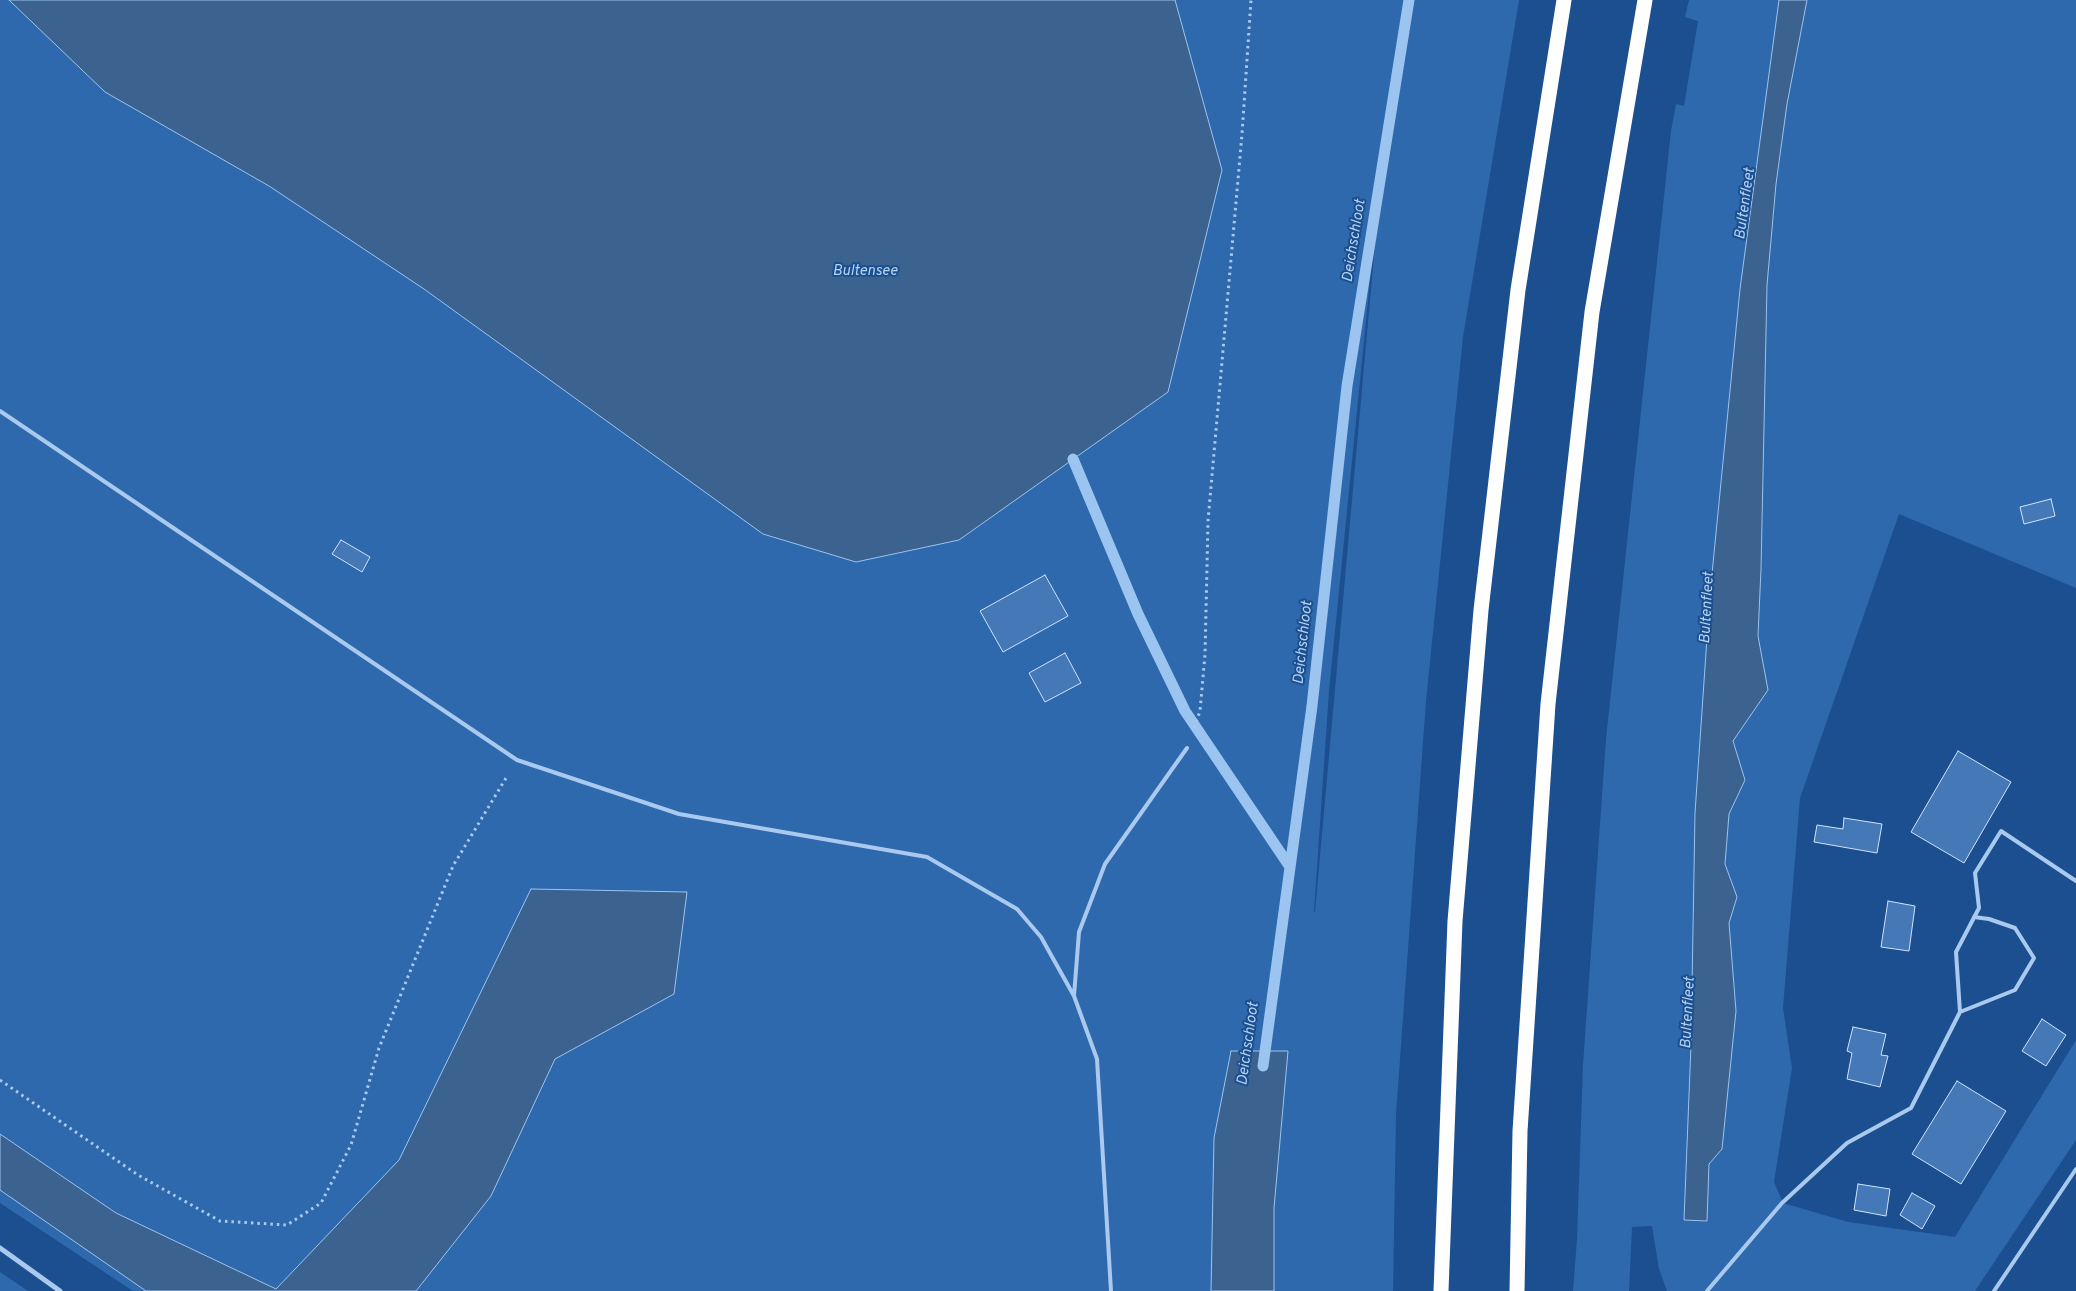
<!DOCTYPE html>
<html>
<head>
<meta charset="utf-8">
<style>
  body { margin:0 }
  canvas { display:block; background:#1b4f8f }
</style>
</head>
<body>
<canvas width="2076" height="1291"></canvas>
<script>
const g = document.querySelector('canvas').getContext('2d');
g.lineJoin = 'round';
function fill(path, color) { g.fillStyle = color; g.fill(path, 'evenodd'); }
const toPath = rows => new Path2D(rows.map(r => 'M' + r).join(''));
function strokePath(path, color, width, dash) { g.strokeStyle = color; g.lineWidth = width; g.lineCap = dash ? 'butt' : 'round'; g.setLineDash(dash || []); g.stroke(path); }
function drawText(font, color, halo, rows, align = 'center') {
  g.font = font + ' Overpass,sans-serif'; g.lineWidth = 4; g.setLineDash([]); g.textBaseline = 'middle'; g.strokeStyle = halo; g.fillStyle = color; for (const [text, x, y, turn = 0] of rows) {
    g.save(); g.translate(x, y); g.rotate((+turn || 0) * Math.PI / 180); g.textAlign = isNaN(turn) ? turn : align; if (halo) g.strokeText(text, 0, 0); g.fillText(text, 0, 0); g.restore();
  }
}
fill(toPath([
  [0,0,1519,0,1463,337,1426,701,1396,1114,1393,1291,133,1291,0,1203],
  [1388,100,1315,912,1314,912,1329,691],
  [1689,0,1779,0,1740,289,1710,594,1695,813,1691,1045,1684,1220,1706,1221,1709,1164,1722,1149,1736,1011,1729,923,1737,897,1725,864,1729,814,1745,780,1733,741,1768,690,1758,636,1761,569,1767,285,1776,184,1787,104,1807,0,2076,0,2076,588,1899,514,1800,798,1783,1008,1792,1068,1774,1182,1783,1203,1848,1222,1955,1237,2076,1040,2076,1140,1975,1291,1667,1291,1659,1269,1652,1226,1632,1227,1629,1291,1573,1291,1577,1239,1583,1065,1606,739,1671,131,1676,104,1684,106,1698,21,1685,17],
  [0,1272,28,1291,0,1291]
]), '#2e69ad');
const water = toPath([
  [9,0,1175,0,1222,170,1168,392,959,540,856,562,763,534,424,289,269,186,105,92,9,0],
  [1779,0,1807,0,1787,104,1776,184,1767,285,1761,569,1758,636,1768,690,1733,741,1745,780,1729,814,1725,864,1737,897,1729,923,1736,1011,1722,1149,1709,1164,1707,1221,1684,1220,1691,1045,1695,813,1710,594,1740,289,1779,0],
  [531,889,687,892,674,994,555,1059,491,1196,416,1291,146,1291,0,1190,0,1134,116,1213,276,1289,399,1160,531,889],
  [1231,1051,1288,1051,1274,1208,1274,1291,1211,1291,1214,1138,1231,1051]
]);
fill(water, '#3c6290');
strokePath(water, '#9cc4f0', 1);
strokePath(toPath([
  [1073,459,1138,614,1185,711,1290,867],
  [1263,1066,1312,706,1347,386,1409,0]
]), '#9cc4f0', 11);
const building = toPath([
  [2051,499,2055,516,2024,524,2020,507,2051,499],
  [341,540,370,557,362,572,332,554,341,540],
  [1045,575,1068,616,1003,652,980,611,1045,575],
  [1065,653,1081,683,1045,702,1029,673,1065,653],
  [1958,751,2011,782,1964,863,1911,832,1958,751],
  [1844,818,1882,824,1877,853,1814,842,1817,825,1843,829,1844,818],
  [1888,901,1915,906,1909,951,1881,947,1888,901],
  [2042,1019,2066,1035,2046,1066,2022,1051,2042,1019],
  [1853,1027,1886,1034,1881,1055,1888,1056,1880,1087,1847,1079,1852,1053,1847,1051,1853,1027],
  [1957,1081,2006,1111,1961,1184,1912,1154,1957,1081],
  [1858,1184,1890,1189,1886,1216,1854,1210,1858,1184],
  [1912,1193,1935,1206,1922,1229,1900,1215,1912,1193]
]);
fill(building, '#4478b7');
strokePath(building, '#cfe3fa', 1);
strokePath(toPath([
  [1194,728,1200,711,1205,655,1208,521,1242,134,1251,0],
  [0,1080,138,1175,220,1221,287,1225,321,1203,351,1145,379,1048,453,866,506,778]
]), '#a9c9ee', 3, [2.5, 4]);
strokePath(toPath([
  [0,411,517,760,679,814,927,857,1017,909,1041,937,1074,996,1097,1059,1111,1291],
  [1074,996,1079,932,1105,864,1187,748],
  [1960,1012,2015,990,2034,958,2015,928,1989,919,1974,917],
  [1707,1291,1782,1203,1847,1143,1911,1108,1960,1012,1956,952,1979,908,1975,873,2001,831,2076,881],
  [1994,1291,2076,1169]
]), '#a9c9ee', 4);
strokePath(toPath([
  [0,1248,60,1291]
]), '#a9c9ee', 5);
strokePath(toPath([
  [1441,1291,1455,921,1481,610,1518,290,1564,0],
  [1517,1291,1520,1131,1548,704,1592,312,1645,0]
]), '#fff', 15);
drawText('italic 15px', '#b5d3f5', '#1b4f8f', [
  ["Bultenfleet",1746,204,-82],
  ["Deichschloot",1355,241,-81],
  ["Bultensee",865,272],
  ["Bultenfleet",1708,608,-87],
  ["Deichschloot",1304,643,-84],
  ["Bultenfleet",1689,1013,-87],
  ["Deichschloot",1249,1044,-82]
]);
</script>
</body>
</html>
